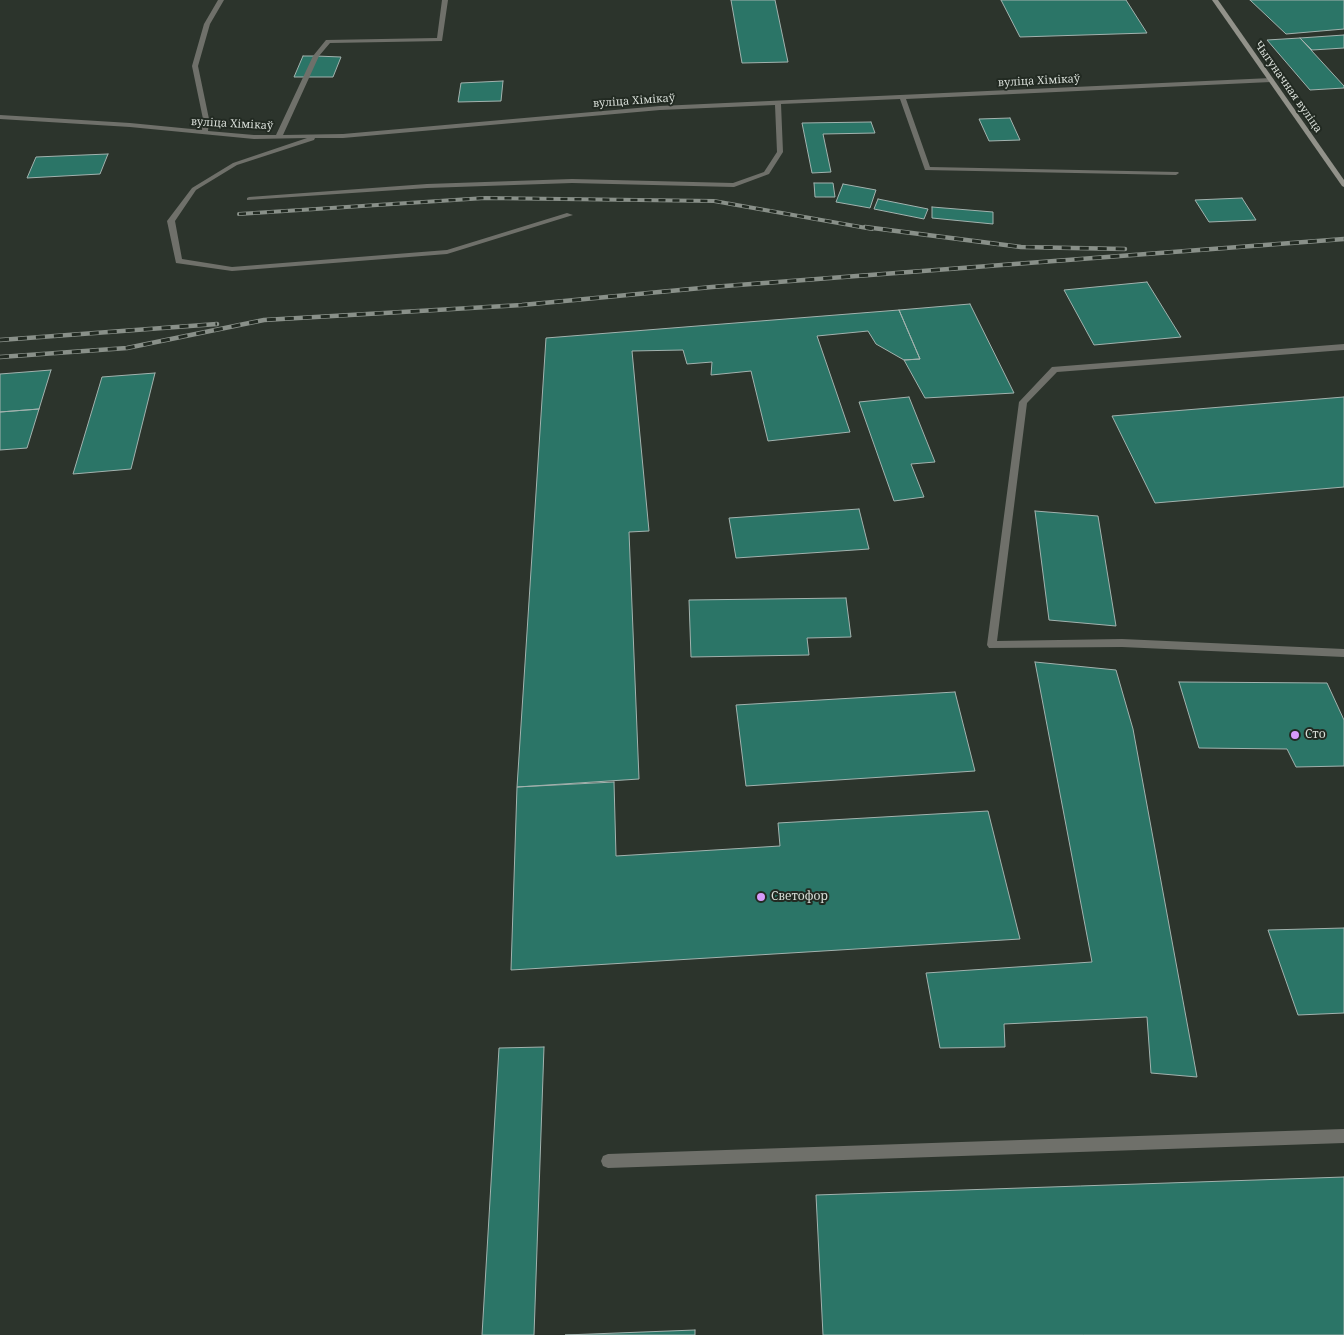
<!DOCTYPE html>
<html>
<head>
<meta charset="utf-8">
<style>
  body { margin:0 }
  canvas { display:block; background:#2c342c }
</style>
</head>
<body>
<canvas width="1344" height="1335"></canvas>
<script>
const g = document.querySelector('canvas').getContext('2d');
g.lineJoin = 'round';
function fill(path, color) { g.fillStyle = color; g.fill(path, 'evenodd'); }
const toPath = rows => new Path2D(rows.map(r => 'M' + r).join(''));
function strokePath(path, color, width, dash) { g.strokeStyle = color; g.lineWidth = width; g.lineCap = dash ? 'butt' : 'round'; g.setLineDash(dash || []); g.stroke(path); }
function drawText(font, color, halo, rows, align = 'center') {
  g.font = font + ' "Noto Serif",serif'; g.lineWidth = 4; g.setLineDash([]); g.textBaseline = 'middle'; g.strokeStyle = halo; g.fillStyle = color; for (const [text, x, y, turn = 0] of rows) {
    g.save(); g.translate(x, y); g.rotate((+turn || 0) * Math.PI / 180); g.textAlign = isNaN(turn) ? turn : align; if (halo) g.strokeText(text, 0, 0); g.fillText(text, 0, 0); g.restore();
  }
}
const building = toPath([
  [731,0,775,0,788,62,742,63,731,0],
  [1001,0,1126,0,1147,33,1020,37,1001,0],
  [1250,0,1344,0,1344,29,1286,34,1250,0],
  [1344,35,1344,48,1312,50,1300,38,1344,35],
  [1300,38,1344,86,1344,88,1310,90,1267,40,1300,38],
  [303,56,316,56,341,57,333,77,294,77,303,56],
  [503,81,501,101,458,102,461,83,503,81],
  [1010,118,1020,140,989,141,979,119,1010,118],
  [871,122,875,133,823,134,831,172,812,173,802,123,871,122],
  [108,154,100,174,27,178,36,157,108,154],
  [814,183,833,183,835,197,815,197,814,183],
  [843,184,876,190,870,208,836,202,843,184],
  [1242,198,1256,220,1209,222,1195,200,1242,198],
  [878,199,928,209,924,219,874,209,878,199],
  [932,207,993,212,993,224,932,218,932,207],
  [1147,282,1181,337,1094,345,1064,290,1147,282],
  [970,304,1014,393,925,398,904,360,920,359,899,310,970,304],
  [899,310,920,359,904,360,876,344,868,331,817,336,850,432,768,441,751,371,711,375,712,362,687,364,683,350,632,351,649,531,629,532,639,779,517,787,546,338,899,310],
  [51,370,39,409,0,412,0,374,51,370],
  [155,373,131,469,73,474,102,377,155,373],
  [909,397,935,462,911,464,924,497,894,501,859,402,909,397],
  [1344,397,1344,487,1155,503,1112,416,1344,397],
  [39,409,27,448,0,450,0,412,39,409],
  [859,509,869,549,736,558,729,518,859,509],
  [1035,511,1098,516,1116,626,1049,620,1035,511],
  [846,598,851,637,807,638,809,655,691,657,689,600,846,598],
  [1035,662,1116,670,1133,729,1197,1077,1151,1073,1147,1017,1004,1024,1005,1047,940,1048,926,973,1092,962,1035,662],
  [1179,682,1327,683,1344,720,1344,766,1296,767,1287,749,1199,748,1179,682],
  [955,692,975,771,746,786,736,705,955,692],
  [614,782,616,856,780,846,778,823,988,811,1020,939,511,970,517,787,614,782],
  [1344,928,1344,1013,1298,1015,1268,930,1344,928],
  [544,1047,534,1335,482,1335,499,1048,544,1047],
  [1344,1177,1344,1335,823,1335,816,1195,1344,1177],
  [695,1330,695,1335,565,1335,695,1330]
]);
fill(building, '#2b7567');
strokePath(building, '#a2b2ae', 1);
fill(toPath([
  [218,0,224,0,210,24,198,66,209,119,208,131,254,135,276,135,313,56,326,40,437,38,442,0,448,0,442,41,330,43,319,56,283,135,343,134,660,106,1271,78,1274,80,1271,82,906,99,930,167,1178,172,1179,173,1176,175,925,170,900,99,781,104,783,152,769,174,734,187,572,183,427,188,247,200,247,198,249,197,427,184,572,179,733,183,764,172,777,152,775,105,660,110,343,138,315,138,314,140,237,165,196,190,175,221,182,259,232,267,447,250,567,213,573,215,447,254,232,271,176,263,167,221,192,188,233,163,307,138,254,139,130,127,0,119,0,115,130,123,202,130,203,119,192,66,204,24,218,0],
  [1344,344,1344,350,1057,372,1027,403,997,641,1122,639,1344,649,1344,657,1122,647,989,648,987,645,1019,402,1052,367,1344,344],
  [1344,1129,1344,1143,608,1168,603,1166,601,1161,603,1156,608,1154,1344,1129]
]), '#6f706a');
fill(toPath([
  [1212,0,1218,0,1344,180,1344,187,1342,186,1212,0]
]), '#92928a');
const railFar1 = toPath([
  [239,214,485,198,714,201,872,229]
]);
const rail = toPath([
  [865,227,1021,247,1125,249],
  [0,340,217,324],
  [0,357,127,348,264,320,522,305,712,287,1344,239]
]);
strokePath(railFar1, '#899089', 4);
strokePath(rail, '#899089', 4.5);
strokePath(railFar1, '#222a22', 2.5, [7]);
strokePath(rail, '#222a22', 3, [9]);
for (const [x, y, r, color] of [
  [1295,735,5,"#d79bf9"],
  [761,897,5,"#d79bf9"]
]) { const dot = new Path2D(); dot.arc(x, y, r, 0, 2 * Math.PI); g.fillStyle = color; g.fill(dot); strokePath(dot, '#222a22', 2); }
drawText('11px', '#d7ddd7', '#222a22', [
  ["вуліца Хімікаў",1039,81,-3],
  ["Чыгуначная вуліца",1288,87,55],
  ["вуліца Хімікаў",634,101,-4],
  ["вуліца Хімікаў",232,124,3]
]);
drawText('12px', '#d7ddd7', '#222a22', [
  ["Сто",1305,735],
  ["Светофор",771,897]
], 'left');
</script>
</body>
</html>
